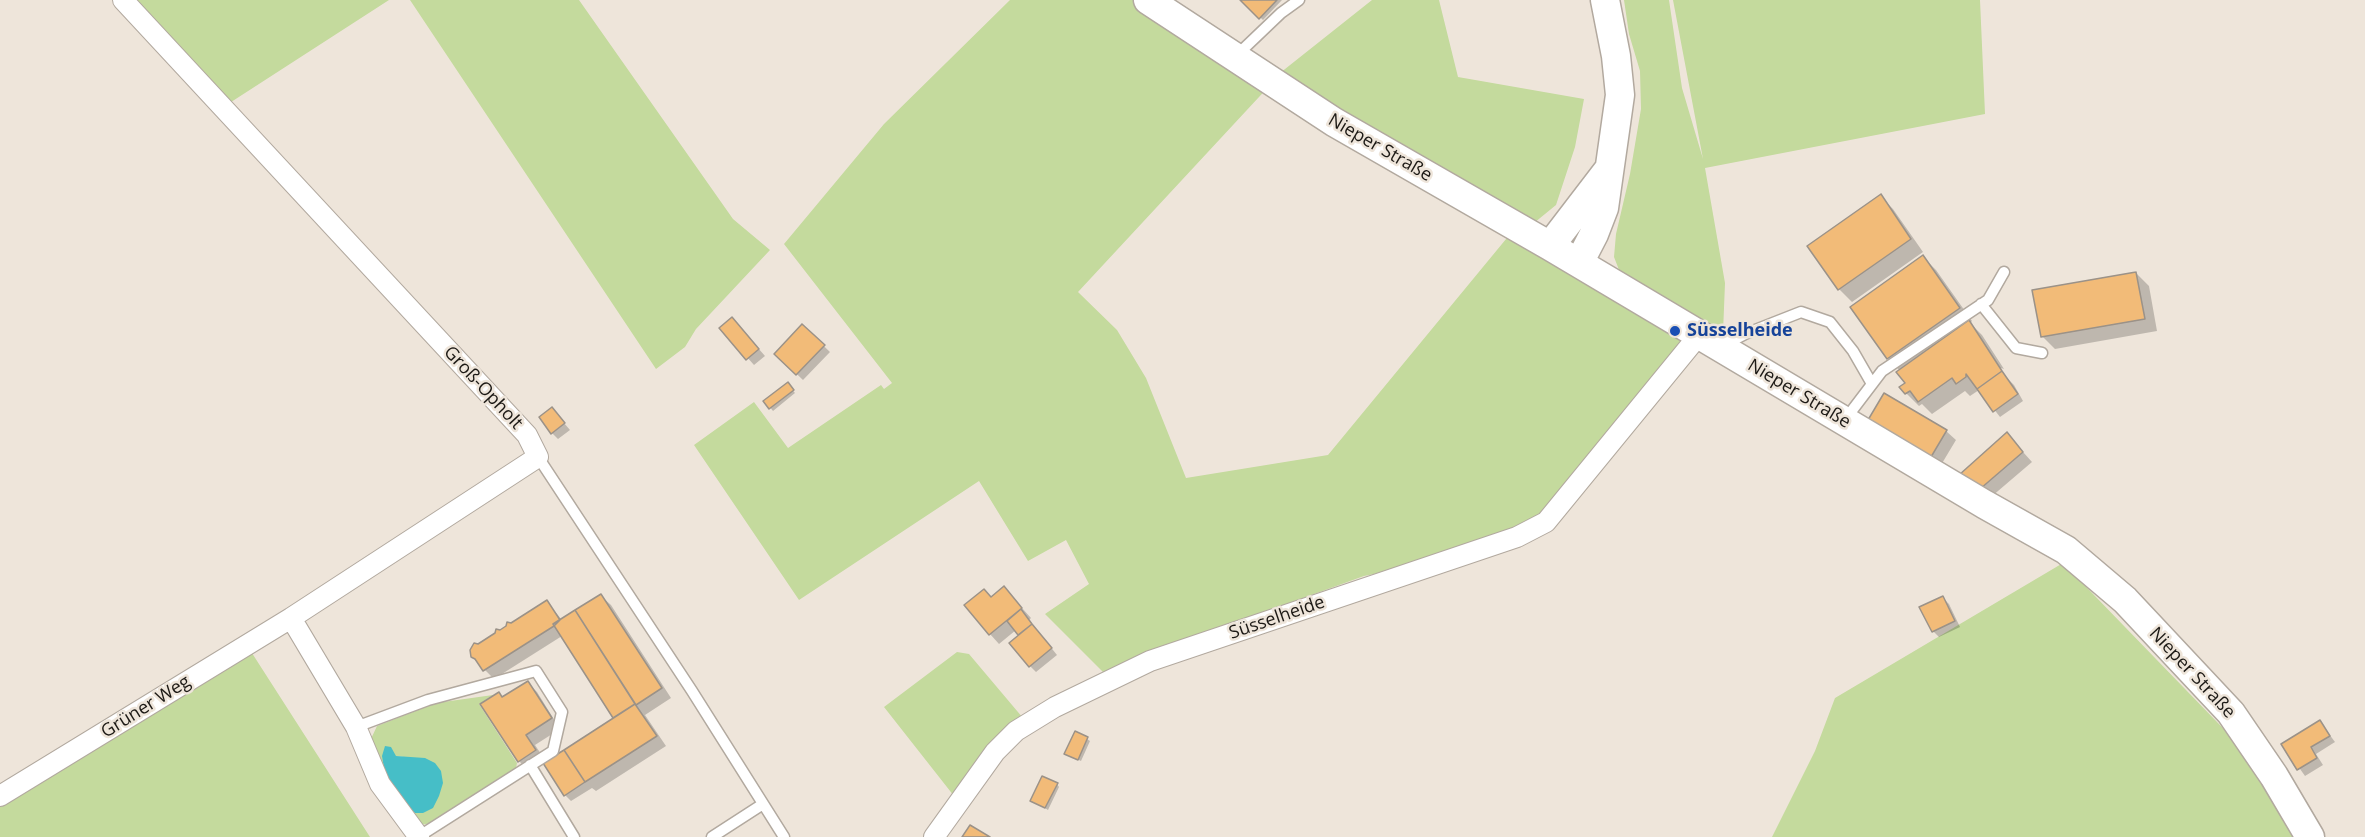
<!DOCTYPE html>
<html>
<head>
<meta charset="utf-8">
<style>
  body { margin:0 }
  canvas { display:block; background:#eee5da }
</style>
</head>
<body>
<canvas width="2365" height="837"></canvas>
<script>
const g = document.querySelector('canvas').getContext('2d');
g.lineJoin = 'round';
function fill(path, color) { g.fillStyle = color; g.fill(path, 'evenodd'); }
const toPath = rows => new Path2D(rows.map(r => 'M' + r).join(''));
function strokePath(path, color, width, dash) { g.strokeStyle = color; g.lineWidth = width; g.lineCap = dash ? 'butt' : 'round'; g.setLineDash(dash || []); g.stroke(path); }
function drawText(font, color, halo, rows, align = 'center') {
  g.font = font + ' "Open Sans",sans-serif'; g.lineWidth = 5; g.setLineDash([]); g.textBaseline = 'middle'; g.strokeStyle = halo; g.fillStyle = color; for (const [text, x, y, turn = 0] of rows) {
    g.save(); g.translate(x, y); g.rotate((+turn || 0) * Math.PI / 180); g.textAlign = isNaN(turn) ? turn : align; if (halo) g.strokeText(text, 0, 0); g.fillText(text, 0, 0); g.restore();
  }
}
fill(toPath([
  [131,0,389,0,228,104],
  [410,0,579,0,733,219,770,250,696,329,685,347,656,369],
  [1010,0,1144,0,1272,83,1078,292,1117,330,1146,378,1186,478,1328,455,1511,233,1684,338,1680,348,1550,510,1516,530,1374,574,1364,576,1142,656,1105,674,1045,614,1089,584,1066,540,1028,561,979,481,799,600,694,445,754,402,788,448,881,385,884,389,892,383,784,244,884,124],
  [1372,0,1439,0,1458,77,1584,99,1575,147,1556,205,1534,223,1456,179,1280,73],
  [1624,0,1669,0,1682,88,1703,159,1673,0,1980,0,1985,114,1705,168,1725,283,1723,333,1621,275,1614,257,1616,234,1630,174,1641,109,1640,71,1629,34],
  [2063,563,2248,754,2298,837,1772,837,1815,751,1835,698],
  [250,650,370,837,0,837,0,798],
  [957,652,969,654,1023,718,954,796,884,707],
  [493,695,479,704,517,763,516,768,431,823,421,825,394,798,370,741,377,726,436,703],
  [396,756,412,758,425,758,384,768]
]), '#c4da9d');
fill(toPath([
  [385,746,391,747,396,756,425,758,435,763,441,771,443,783,439,796,433,808,423,813,415,813,400,798,391,785,384,768,382,756]
]), '#46bec7');
fill(toPath([
  [1242,0,1282,0,1263,20],
  [1880,196,1893,209,1923,252,1852,302,1839,289],
  [1923,257,1936,270,1972,321,1970,323,1982,335,2004,369,2001,368,2002,373,2014,385,2023,401,2000,417,1979,390,1970,396,1965,391,1932,414,1922,404,1919,406,1906,393,1907,383,1900,371,1888,358,1852,307],
  [2136,273,2149,286,2157,331,2055,349,2042,336],
  [738,325,765,356,754,365,721,328],
  [803,326,830,352,803,380,776,354],
  [790,387,795,393,773,411,765,401],
  [552,409,570,430,558,439,552,433],
  [1880,430,1946,431,1956,440,1941,465],
  [2007,434,2032,462,1991,497,1970,485],
  [1004,588,1031,618,1029,620,1057,655,1036,672,1030,666,1020,635,1016,630,999,644,990,634,991,599],
  [601,596,611,605,671,698,645,715,666,746,596,791,592,788,571,801,565,795,616,718,562,636,494,679,472,657,479,646,547,602,562,620],
  [1943,598,1949,604,1960,627,1939,637,1933,631],
  [527,682,537,692,560,729,535,745,545,760,528,770,519,761,502,698],
  [2320,722,2335,742,2316,754,2323,765,2305,776,2283,745],
  [1087,739,1090,741,1081,761,1066,754],
  [1057,784,1059,787,1048,810,1032,800]
]), '#0003');
const building = toPath([
  [1240,0,1277,0,1259,19,1240,0],
  [1881,194,1911,239,1838,290,1807,246,1881,194],
  [1923,255,1960,308,1887,359,1850,307,1923,255],
  [2136,272,2145,319,2041,337,2032,290,2136,272],
  [732,317,759,349,746,360,719,328,732,317],
  [1969,320,2002,371,1977,389,1966,374,1966,377,1956,384,1952,378,1918,402,1910,391,1905,394,1899,387,1905,383,1896,372,1969,320],
  [802,324,825,345,796,375,774,354,802,324],
  [2002,371,2018,394,1993,412,1977,389,2002,371],
  [788,382,794,390,769,409,763,401,788,382],
  [1884,393,1947,430,1931,457,1868,420,1884,393],
  [552,407,565,423,551,434,539,417,552,407],
  [2007,432,2023,452,1980,489,1959,475,2007,432],
  [1004,586,1022,608,989,635,964,605,984,589,991,597,1004,586],
  [601,594,662,688,636,705,575,610,601,594],
  [1943,596,1955,621,1932,632,1919,607,1943,596],
  [547,600,560,620,554,626,483,671,475,659,471,657,470,650,474,643,478,644,495,633,496,629,500,630,506,626,507,622,511,623,547,600],
  [1021,609,1032,624,1018,635,1007,621,1021,609],
  [575,610,635,704,613,718,553,624,575,610],
  [1032,624,1052,648,1029,667,1009,643,1032,624],
  [528,681,552,718,526,735,536,750,518,762,480,704,499,692,502,697,528,681],
  [635,704,657,736,585,782,564,750,635,704],
  [2320,720,2330,736,2311,747,2317,758,2297,770,2281,744,2320,720],
  [1075,731,1088,737,1078,760,1064,754,1075,731],
  [564,750,585,782,564,796,543,763,564,750],
  [1042,776,1058,783,1045,808,1030,801,1042,776],
  [970,825,990,837,962,837,970,825]
]);
fill(building, '#f2bb78');
strokePath(building, '#9b9288', 1.5);
const lane = toPath([
  [1237,55,1281,13,1299,0],
  [1981,304,2016,348,2042,353],
  [1722,346,1745,334,1801,312,1830,322,1853,351,1872,384],
  [1844,421,1882,371,1988,300,2004,272],
  [538,457,692,691,784,837],
  [356,727,428,700,536,671,562,712,553,751,418,837],
  [530,765,574,837],
  [712,837,763,804]
]);
const street = toPath([
  [291,618,356,727,380,784,419,837],
  [0,796,291,618,538,457,527,435,123,0],
  [934,837,995,752,1016,731,1055,707,1150,661,1517,537,1546,522,1699,335]
]);
const secondary = toPath([
  [1148,0,1334,122,1550,246,1984,504,2066,550,2125,600,2231,713,2274,776,2310,837],
  [1550,246,1609,169],
  [1579,263,1594,234,1604,208,1620,95,1616,56,1605,0]
]);
strokePath(lane, '#b2a99f', 13);
strokePath(street, '#b2a99f', 22);
strokePath(secondary, '#b2a99f', 31);
strokePath(lane, '#fff', 10);
strokePath(street, '#fff', 20);
strokePath(secondary, '#fff', 28);
for (const [x, y, r, color] of [
  [1675,331,6,"#1a4fb4"]
]) { const dot = new Path2D(); dot.arc(x, y, r, 0, 2 * Math.PI); g.fillStyle = color; g.fill(dot); strokePath(dot, '#eee5da', 2); }
drawText('18px', '#1c1915', '#eee5da', [
  ["Nieper Straße",1380,148,30],
  ["Groß-Opholt",483,388,47],
  ["Nieper Straße",1799,394,31],
  ["Süsselheide",1277,618,-19],
  ["Nieper Straße",2192,673,47],
  ["Grüner Weg",146,707,-32]
]);
drawText('bold 18px', '#164399', '#eee5da', [
  ["Süsselheide",1687,331]
], 'left');
</script>
</body>
</html>
